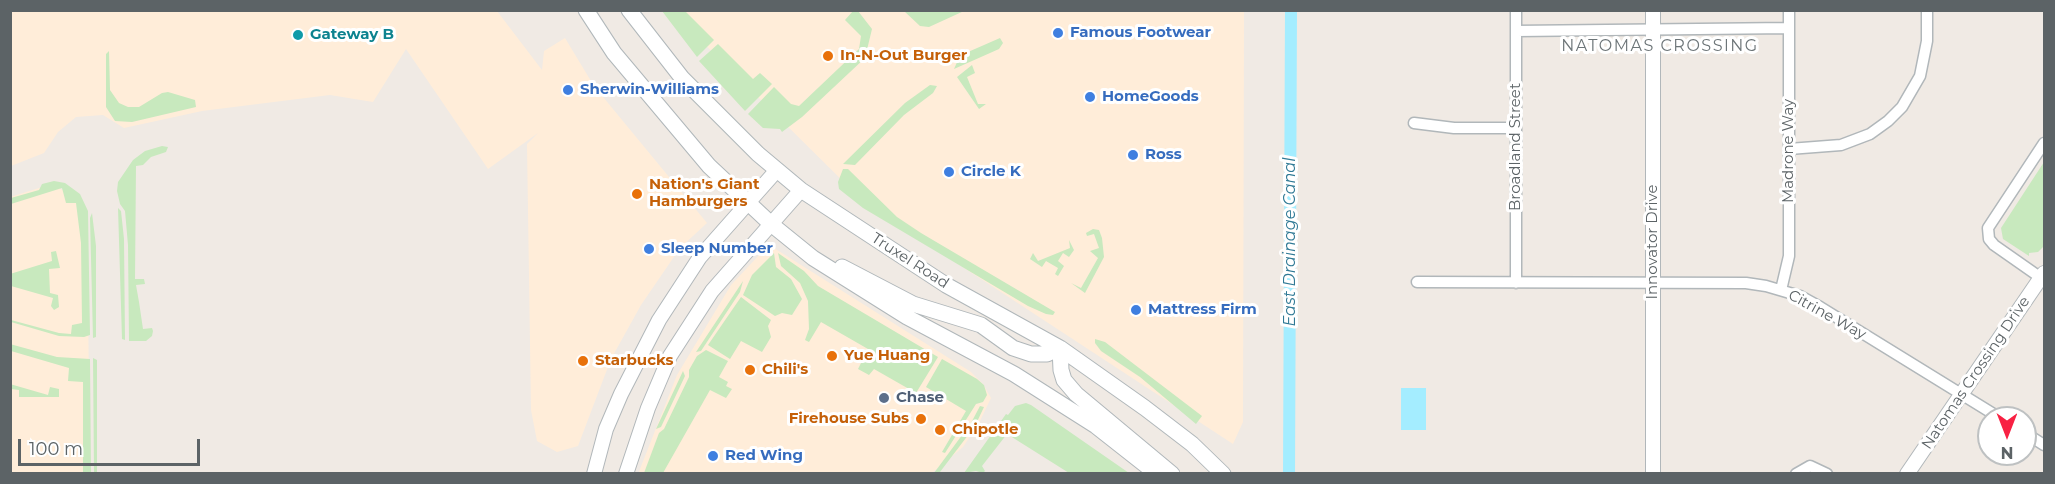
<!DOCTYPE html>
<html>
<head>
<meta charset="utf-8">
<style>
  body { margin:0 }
  #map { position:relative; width:2055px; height:484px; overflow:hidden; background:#f0eae4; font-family:Montserrat,sans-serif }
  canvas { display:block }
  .frame { position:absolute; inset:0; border:12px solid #5c6366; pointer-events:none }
  .north { position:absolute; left:1977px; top:406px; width:60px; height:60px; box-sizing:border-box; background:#fff; border:2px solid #bec1c2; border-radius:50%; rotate:180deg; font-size:16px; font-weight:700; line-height:24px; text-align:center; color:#5c6366 }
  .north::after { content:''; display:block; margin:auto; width:21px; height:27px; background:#f82143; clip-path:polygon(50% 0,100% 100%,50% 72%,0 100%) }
  .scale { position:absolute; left:18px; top:439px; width:182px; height:27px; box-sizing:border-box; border:3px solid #5c6366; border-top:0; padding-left:8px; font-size:18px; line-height:21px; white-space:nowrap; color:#5c6366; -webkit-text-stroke:4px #fff; paint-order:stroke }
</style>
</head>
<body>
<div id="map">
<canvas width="2055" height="484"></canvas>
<div class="frame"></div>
<div class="north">N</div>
<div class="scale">100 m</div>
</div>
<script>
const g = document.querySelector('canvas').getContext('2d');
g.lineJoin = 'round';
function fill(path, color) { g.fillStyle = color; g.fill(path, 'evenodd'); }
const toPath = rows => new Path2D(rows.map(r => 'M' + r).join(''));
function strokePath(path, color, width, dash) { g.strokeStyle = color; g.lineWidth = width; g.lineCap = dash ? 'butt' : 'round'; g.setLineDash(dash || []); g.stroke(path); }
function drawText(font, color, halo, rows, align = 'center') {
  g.font = font + ' Montserrat,sans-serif'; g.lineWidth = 6; g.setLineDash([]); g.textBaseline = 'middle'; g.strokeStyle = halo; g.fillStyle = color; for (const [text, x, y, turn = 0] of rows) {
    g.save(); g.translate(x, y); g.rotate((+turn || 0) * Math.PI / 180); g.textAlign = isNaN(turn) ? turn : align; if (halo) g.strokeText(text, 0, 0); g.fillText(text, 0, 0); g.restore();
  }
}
fill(toPath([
  [11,11,497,11,542,70,544,51,565,38,594,86,707,223,680,248,641,305,611,359,578,446,557,452,537,441,531,410,527,144,538,133,488,169,406,49,373,102,330,95,202,111,124,128,103,115,76,117,58,132,44,153,11,166],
  [671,11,1244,11,1243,422,1233,444,865,203],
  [52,184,78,199,87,217,90,473,11,473,10,197],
  [774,248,971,372,983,384,991,398,979,423,963,447,932,473,638,474,677,375,731,285,762,252]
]), '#ffedd9');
fill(toPath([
  [662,11,685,11,714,40,697,57],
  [853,11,858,11,872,29,865,58,802,117,782,132,780,129,763,128,748,114,774,87,791,104,799,106,859,49,861,36,845,20],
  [904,11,964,11,929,27,920,26],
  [1000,38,1003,43,999,49,954,69,958,60,968,52],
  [718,44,753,79,760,73,772,84,745,111,699,61],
  [109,51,110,90,119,103,128,107,139,107,162,93,168,92,195,100,196,107,132,122,115,121,106,107,106,54],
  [972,65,975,73,967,77,978,104,986,104,979,109,957,77],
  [930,85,937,86,933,93,904,115,855,165,843,164,905,103],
  [162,146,168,147,166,152,151,157,143,165,136,166,135,279,144,279,145,284,136,285,139,302,143,329,152,328,153,331,152,336,146,341,129,341,128,245,125,211,120,204,117,191,118,182,133,160,145,151],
  [2044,162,2044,246,2038,252,2029,253,2029,256,2003,239,2001,228],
  [843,169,848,169,897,217,921,233,1055,312,1053,315,1046,314,1028,306,863,208,839,189,838,182],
  [54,181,65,183,80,194,88,211,90,335,84,337,59,336,11,322,11,320,59,333,71,334,72,325,82,323,81,243,76,203,66,203,62,188,11,204,11,198,39,190,42,184],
  [118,208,121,211,124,239,125,340,122,339],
  [92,213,96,246,96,337,93,338,90,218],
  [1093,229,1099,230,1102,238,1104,257,1085,293,1071,283,1081,288,1098,258,1090,251,1099,248,1094,234,1087,236,1086,233],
  [1069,240,1074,250,1069,257,1063,253,1058,261,1064,266,1058,276,1055,274,1058,268,1046,261,1042,267,1030,259,1033,253,1038,261,1070,248],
  [56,251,60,268,49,269,50,293,58,295,59,307,54,310,51,306,53,298,11,286,10,274,52,261,51,252],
  [774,253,776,267,791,279,802,299,792,315,782,313,775,316,743,295,752,275],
  [778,253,804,271,818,286,938,357,916,393,874,369,869,375,858,369,868,349,821,322,809,342,805,340,809,329,808,301,800,283,781,266],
  [743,281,740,292,701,351,696,352],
  [741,297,771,320,768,326,771,337,762,352,741,341,730,359,708,345],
  [1095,339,1105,342,1202,416,1196,424,1140,377,1101,351,1095,343],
  [10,344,57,357,90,359,91,473,83,473,83,382,68,381,69,368,11,351],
  [706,350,728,361,719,377,728,382,726,386,732,389,726,398,710,390,663,473,644,473,659,433,664,429,689,377,689,370,697,356],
  [93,358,97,360,97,474,94,473],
  [942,359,977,379,984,385,987,395,983,402,976,404,945,453,942,452,966,411,926,387],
  [683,371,685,376,661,427,656,429],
  [10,384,48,395,50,387,59,389,59,397,19,397,19,390,11,389],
  [1026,403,1031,405,1129,473,1069,473,1007,434,982,466,985,471,983,473,976,471,964,473,1006,414,1008,415,1015,406],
  [980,406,984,407,975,426,940,472,934,473,971,423]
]), '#c8e9be');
fill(toPath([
  [1401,388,1426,388,1426,430,1401,430]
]), '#a4edff');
strokePath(toPath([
  [1289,474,1291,10]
]), '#a4edff', 12);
const minor = toPath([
  [1516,31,1789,28],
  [1414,123,1454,128,1516,128],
  [2044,143,1988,228,1989,239,1994,245,2044,280],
  [1789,149,1841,145,1870,134,1888,121,1902,107,1920,76,1927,41,1927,10],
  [1417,282,1746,283,1766,286,1800,296,1820,307,2000,418],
  [1516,283,1516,10],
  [1781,290,1789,256,1789,10],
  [2025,433,2044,445],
  [1796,474,1810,466,1827,474]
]);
const tertiary = toPath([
  [1653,10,1653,474],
  [594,474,606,429,621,394,659,320,700,257,777,170],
  [626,474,648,408,670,356,712,291,801,190],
  [1907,474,2044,273]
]);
const secondary = toPath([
  [586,10,614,53,709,166,771,224,813,258,907,317,1014,374,1096,426,1157,474],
  [629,10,682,78,758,154,801,190,946,285,1060,348,1145,408,1192,444,1223,474],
  [842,267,913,304,981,325,1013,348,1031,354,1047,354,1060,348],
  [1060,348,1061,370,1064,380,1076,394,1172,474]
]);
strokePath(minor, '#b1b7ba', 13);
strokePath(tertiary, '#b1b7ba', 16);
strokePath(secondary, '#b0b7ba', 17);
strokePath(minor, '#fff', 10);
strokePath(tertiary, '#fff', 14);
strokePath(secondary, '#fff', 15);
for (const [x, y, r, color] of [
  [1058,33,6,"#3f7fe0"],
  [298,35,6,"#0f9aa8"],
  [828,56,6,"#e8710a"],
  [568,90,6,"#3f7fe0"],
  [1090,97,6,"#3f7fe0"],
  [1133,155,6,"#3f7fe0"],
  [949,172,6,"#3f7fe0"],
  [637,194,6,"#e8710a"],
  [649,249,6,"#3f7fe0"],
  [1136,310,6,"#3f7fe0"],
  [832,356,6,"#e8710a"],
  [583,361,6,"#e8710a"],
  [750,370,6,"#e8710a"],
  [884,398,6,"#5c6f8a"],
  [921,419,6,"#e8710a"],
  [940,430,6,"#e8710a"],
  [713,456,6,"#3f7fe0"]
]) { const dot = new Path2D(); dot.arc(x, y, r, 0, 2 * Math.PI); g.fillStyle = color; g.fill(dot); strokePath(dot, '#fff', 2); }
drawText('bold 15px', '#366cbe', '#fff', [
  ["Famous Footwear",1070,33],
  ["Sherwin-Williams",580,90],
  ["HomeGoods",1102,97],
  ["Ross",1145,155],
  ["Circle K",961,172],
  ["Sleep Number",661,249],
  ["Mattress Firm",1148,310],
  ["Red Wing",725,456]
], 'left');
drawText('bold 15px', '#0d838f', '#fff', [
  ["Gateway B",310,35]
], 'left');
drawText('bold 15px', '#c56008', '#fff', [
  ["In-N-Out Burger",840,56],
  ["Nation's Giant",649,185],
  ["Hamburgers",649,202],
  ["Yue Huang",844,356],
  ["Starbucks",595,361],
  ["Chili's",762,370],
  ["Firehouse Subs",909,419,"right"],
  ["Chipotle",952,430]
], 'left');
drawText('15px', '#5c6366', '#fff', [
  ["Broadland Street",1516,147,-90],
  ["Madrone Way",1789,151,-90],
  ["Innovator Drive",1653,242,-90],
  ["Truxel Road",910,261,33],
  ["Citrine Way",1827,315,29],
  ["Natomas Crossing Drive",1976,373,-56]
]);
drawText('bold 15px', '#4e5e75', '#fff', [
  ["Chase",896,398]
], 'left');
g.letterSpacing = '1.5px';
drawText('16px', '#6d7578', '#fff', [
  ["NATOMAS CROSSING",1660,46]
]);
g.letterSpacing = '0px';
drawText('italic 16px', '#2f7995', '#fff', [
  ["East Drainage Canal",1290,242,-90]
]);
</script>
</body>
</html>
